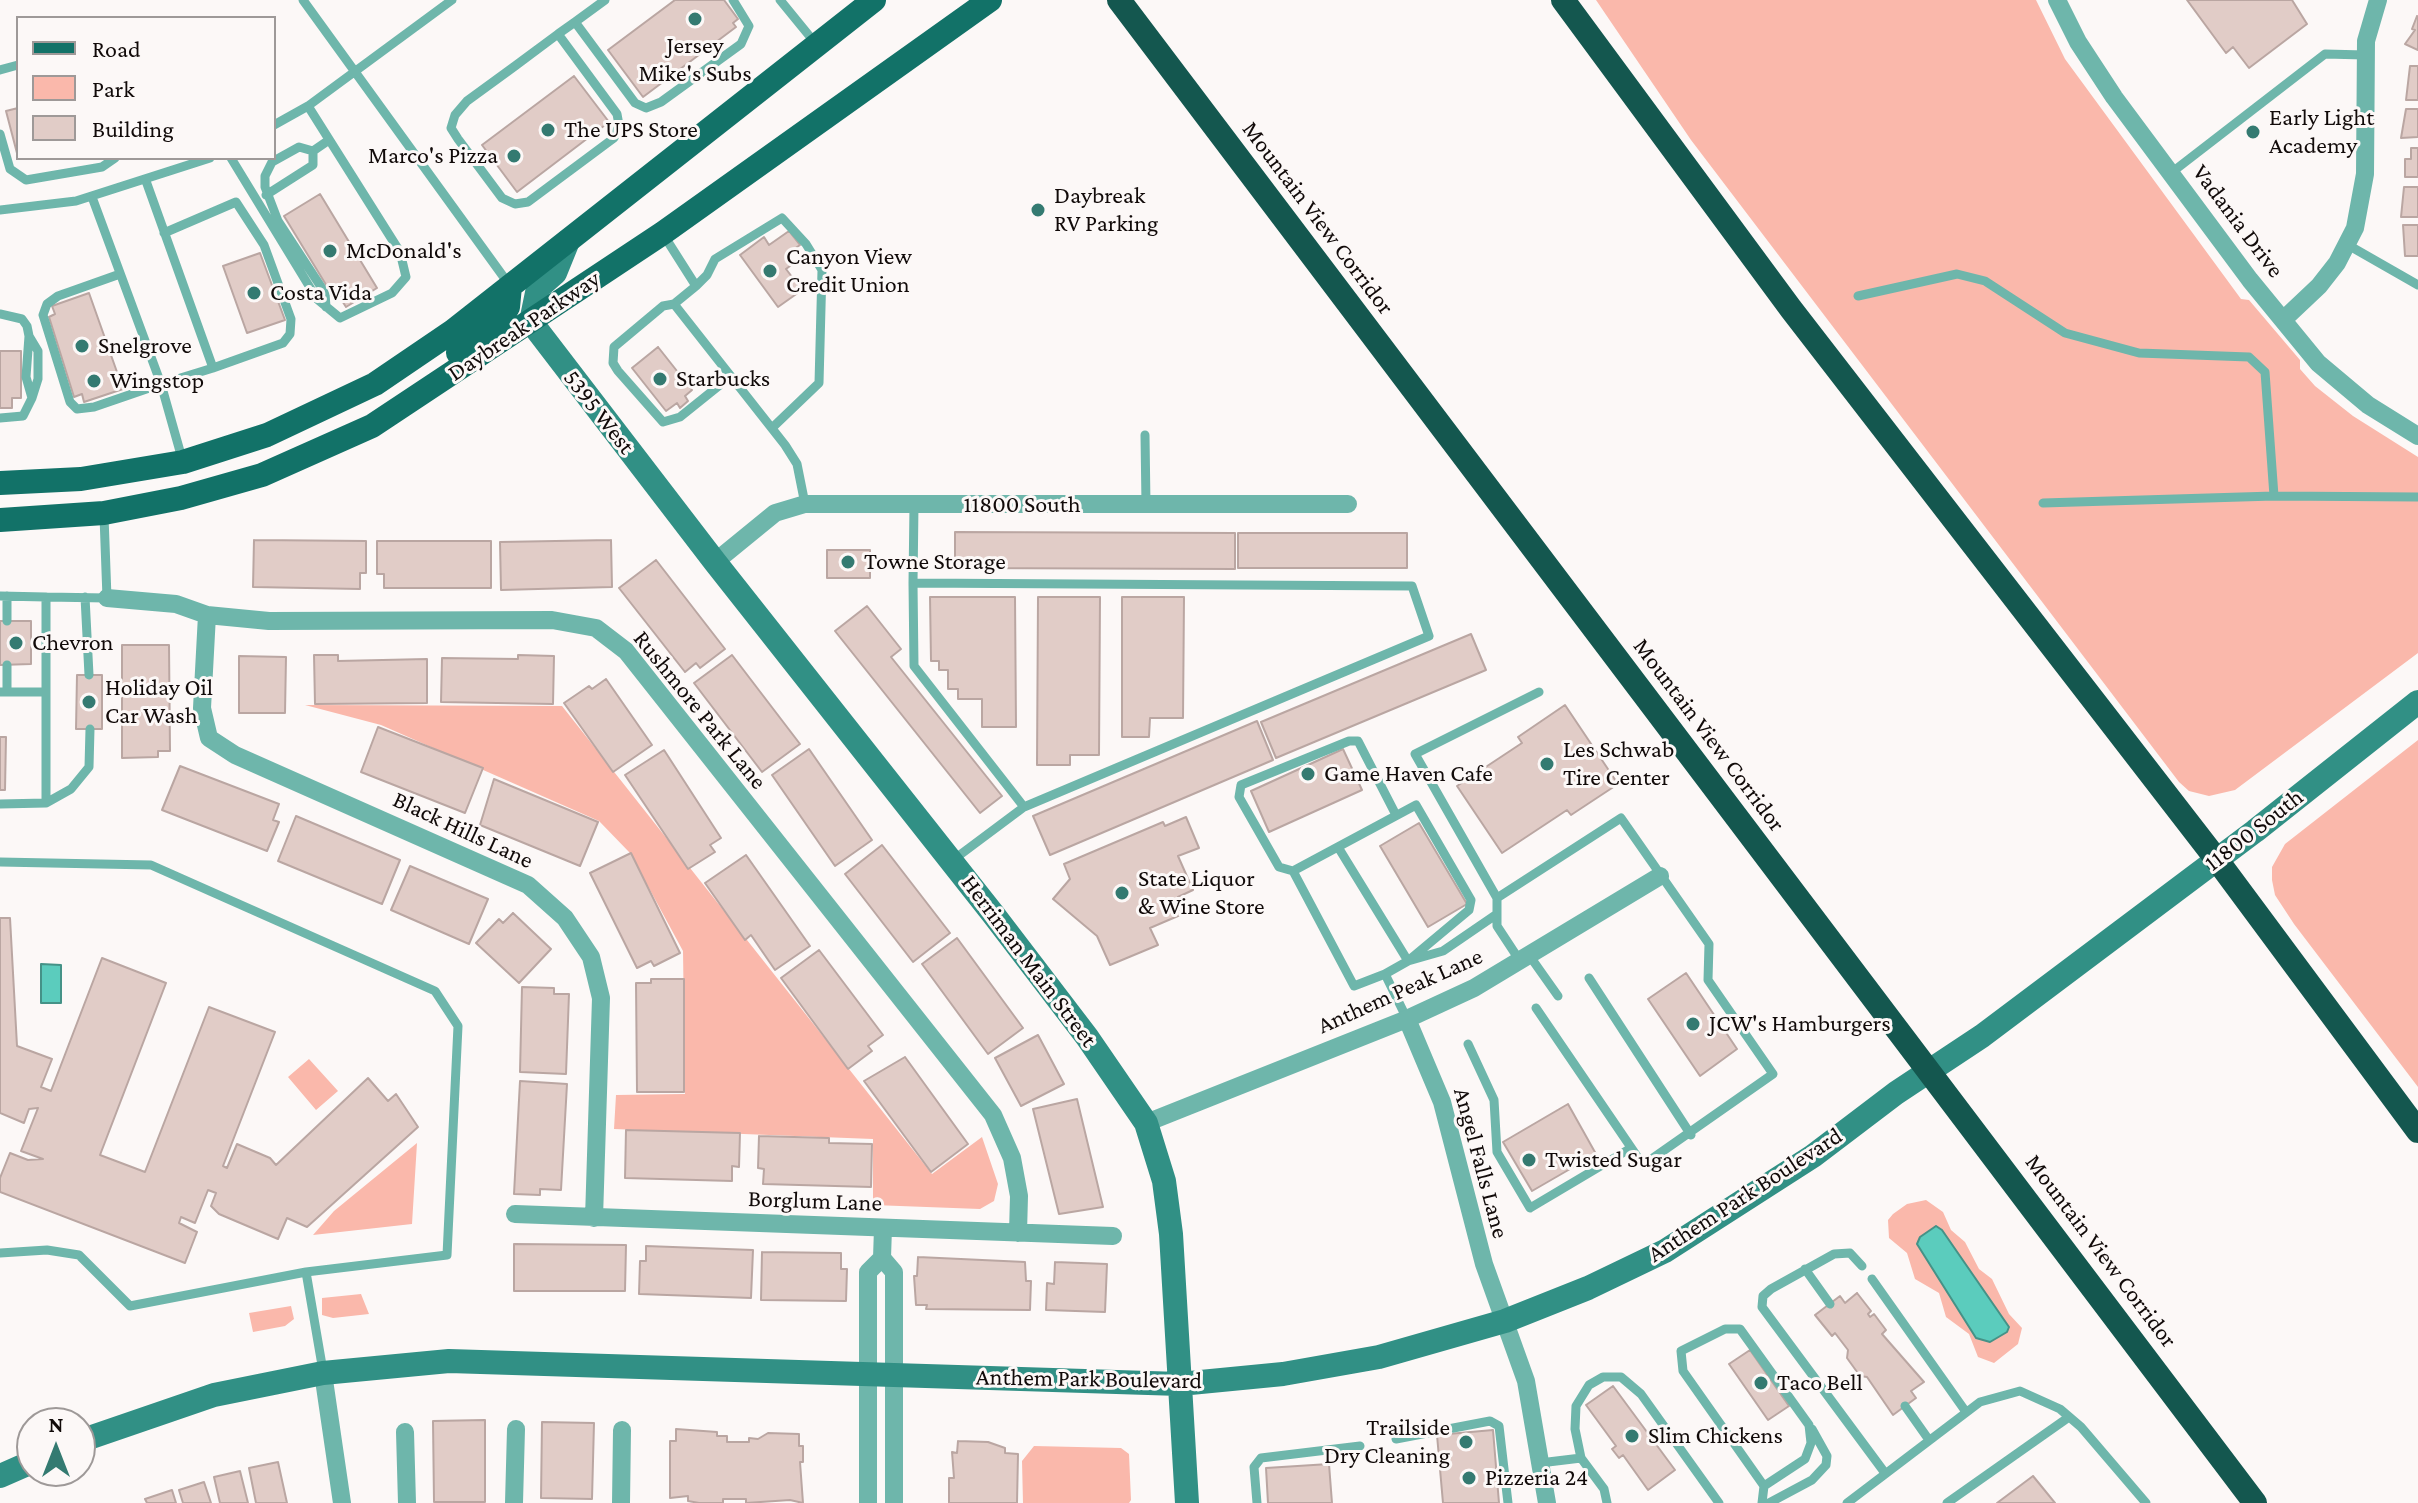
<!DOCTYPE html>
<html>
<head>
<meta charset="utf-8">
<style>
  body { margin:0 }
  #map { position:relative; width:2418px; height:1503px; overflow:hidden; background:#fcf8f7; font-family:"Crimson Pro",serif }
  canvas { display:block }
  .legend { position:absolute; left:16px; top:16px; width:260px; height:144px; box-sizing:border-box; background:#fcf8f7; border:2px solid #9e9998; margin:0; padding:10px 14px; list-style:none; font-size:24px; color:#110a09 }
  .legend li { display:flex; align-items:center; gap:16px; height:40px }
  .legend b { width:40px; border:2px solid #9e9998 }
  .north { position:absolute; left:16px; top:1407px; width:80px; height:80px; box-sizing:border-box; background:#fcf8f7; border:2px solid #9e9998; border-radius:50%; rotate:0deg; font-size:22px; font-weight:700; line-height:32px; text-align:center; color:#110a09 }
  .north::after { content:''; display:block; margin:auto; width:28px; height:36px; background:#347a71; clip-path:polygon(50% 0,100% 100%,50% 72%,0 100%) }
</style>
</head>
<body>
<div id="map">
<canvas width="2418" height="1503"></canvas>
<ul class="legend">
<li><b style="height:10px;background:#127268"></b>Road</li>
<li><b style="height:22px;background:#fab8ab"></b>Park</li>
<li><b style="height:22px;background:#e1ccc7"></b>Building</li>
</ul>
<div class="north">N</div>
</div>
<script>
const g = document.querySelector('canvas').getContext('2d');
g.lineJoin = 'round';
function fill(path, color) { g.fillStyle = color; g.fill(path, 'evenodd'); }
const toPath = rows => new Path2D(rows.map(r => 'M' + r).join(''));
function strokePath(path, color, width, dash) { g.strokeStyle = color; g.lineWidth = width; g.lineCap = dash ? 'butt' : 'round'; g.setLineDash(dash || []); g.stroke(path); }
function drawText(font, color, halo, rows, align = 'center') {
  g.font = font + ' "Crimson Pro",serif'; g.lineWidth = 6; g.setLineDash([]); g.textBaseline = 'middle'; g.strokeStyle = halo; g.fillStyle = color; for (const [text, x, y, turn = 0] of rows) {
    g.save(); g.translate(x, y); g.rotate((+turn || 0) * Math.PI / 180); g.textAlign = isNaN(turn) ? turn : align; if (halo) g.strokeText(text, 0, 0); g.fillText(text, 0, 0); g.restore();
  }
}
fill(toPath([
  [1596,0,2036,0,2065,59,2241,299,2249,300,2300,360,2300,369,2315,386,2353,416,2418,457,2418,653,2235,790,2209,796,2189,791,2179,782,1691,140],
  [305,705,562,706,932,1174,982,1137,998,1184,994,1201,980,1209,873,1205,873,1139,614,1129,616,1095,685,1094,683,951,630,853,599,821,381,725],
  [2418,740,2418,1087,2294,924,2275,895,2272,880,2272,867,2285,844],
  [309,1059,338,1091,316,1110,288,1077],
  [417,1143,412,1224,313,1235,334,1211],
  [1926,1200,1943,1212,1951,1230,1965,1242,1979,1269,1992,1279,2009,1314,2022,1328,2018,1344,1994,1363,1978,1357,1969,1334,1946,1317,1939,1293,1915,1279,1907,1253,1889,1238,1888,1220,1893,1214,1907,1204],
  [361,1294,369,1314,333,1318,322,1315,322,1298],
  [291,1306,294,1319,285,1326,253,1332,249,1313],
  [1034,1446,1121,1448,1129,1454,1131,1500,1129,1503,1023,1503,1022,1461]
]), '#fab8ab');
const water = toPath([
  [41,964,61,965,61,1003,41,1003,41,964],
  [1936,1226,1942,1230,2009,1327,2007,1332,1990,1342,1976,1338,1917,1244,1920,1237,1936,1226]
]);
fill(water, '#5bccbd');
strokePath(water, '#459287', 2);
const building = toPath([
  [675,0,724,0,738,19,733,23,736,27,643,97,608,50,675,0],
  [2187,0,2292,0,2307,24,2249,68,2233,47,2226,53,2187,0],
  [2417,16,2418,17,2418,50,2405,44,2415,30,2412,29,2417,16],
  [2410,66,2418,66,2418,100,2406,100,2410,66],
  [574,76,609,122,517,192,482,145,574,76],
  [18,108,18,157,6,111,18,108],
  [2406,109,2418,109,2418,137,2401,138,2406,109],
  [2411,148,2418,148,2418,177,2405,177,2405,159,2411,159,2411,148],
  [2404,187,2418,187,2418,217,2401,217,2404,187],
  [320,194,377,288,346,307,332,285,328,288,284,216,320,194],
  [2403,225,2418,225,2418,256,2405,256,2403,225],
  [789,231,800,245,787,254,794,263,786,269,802,290,778,307,740,255,764,237,769,245,789,231],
  [260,253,285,320,247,333,223,266,260,253],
  [89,293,123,389,84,402,82,394,74,397,49,317,55,314,52,306,89,293],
  [658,347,692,390,685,396,688,401,680,408,677,403,666,411,632,368,658,347],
  [0,351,21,351,21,398,12,398,12,408,0,408,0,351],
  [955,532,1235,533,1235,569,955,568,955,532],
  [1238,533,1407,533,1407,568,1238,568,1238,533],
  [254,540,366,541,366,573,360,573,360,589,253,587,254,540],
  [611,540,612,587,501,590,500,542,611,540],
  [377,541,491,541,491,588,384,588,384,574,377,574,377,541],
  [827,550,870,550,870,578,827,578,827,550],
  [656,560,725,649,700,668,696,663,685,672,619,588,656,560],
  [930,597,1015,597,1016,727,982,727,982,699,958,699,958,689,948,689,948,670,939,670,939,661,931,661,930,597],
  [1038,597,1100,597,1099,755,1070,755,1070,765,1037,765,1038,597],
  [1122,597,1184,597,1183,718,1150,718,1149,737,1122,737,1122,597],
  [867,606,901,649,891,657,1002,796,980,813,835,631,867,606],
  [0,621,31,621,31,664,0,665,0,621],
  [1471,634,1486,670,1276,758,1261,722,1471,634],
  [122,645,169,645,170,751,158,751,158,757,122,758,122,645],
  [314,655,338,655,338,661,427,659,427,703,315,704,314,655],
  [518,655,554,656,553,704,441,702,442,658,518,659,518,655],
  [732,655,800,744,762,772,694,683,732,655],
  [239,656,286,657,285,713,239,713,239,656],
  [77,675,102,675,102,729,76,729,77,675],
  [606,679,652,745,613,772,564,703,589,686,592,689,606,679],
  [1565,705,1618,784,1571,815,1567,810,1502,853,1457,786,1522,743,1518,737,1565,705],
  [1257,721,1273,760,1050,855,1033,816,1257,721],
  [378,727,483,768,465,813,361,772,378,727],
  [0,737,6,737,5,790,0,790,0,737],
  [809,749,872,840,835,866,772,775,809,749],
  [1343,749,1362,790,1269,832,1251,791,1343,749],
  [664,750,721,838,710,845,715,852,688,869,625,775,664,750],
  [180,766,279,804,273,820,279,822,267,851,162,810,180,766],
  [494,779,598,822,580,866,480,825,494,779],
  [296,816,400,860,382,904,278,861,296,816],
  [1186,817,1199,848,1178,856,1193,890,1178,897,1185,913,1150,928,1158,945,1110,965,1097,936,1053,899,1070,879,1064,864,1163,822,1165,826,1186,817],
  [1419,823,1467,904,1428,927,1380,846,1419,823],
  [882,845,950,933,913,962,845,874,882,845],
  [631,853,680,953,654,966,651,961,637,968,590,873,631,853],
  [746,855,810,946,775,970,751,935,745,940,705,883,746,855],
  [410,866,488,899,469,944,391,910,410,866],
  [513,913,551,949,519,983,476,943,499,919,503,923,513,913],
  [0,918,10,918,17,1046,52,1059,41,1087,51,1091,102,958,166,983,100,1155,145,1172,209,1007,275,1032,223,1166,227,1168,237,1144,270,1158,276,1165,368,1078,388,1101,396,1094,418,1127,307,1227,287,1218,278,1239,219,1214,211,1206,216,1193,208,1190,195,1223,181,1217,179,1223,197,1232,185,1263,0,1192,0,1178,10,1153,28,1160,43,1159,21,1151,38,1108,29,1109,24,1123,0,1113,0,918],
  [957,938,1023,1028,988,1054,922,964,957,938],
  [819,950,883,1035,868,1046,872,1051,848,1069,781,978,819,950],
  [1686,973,1737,1049,1700,1076,1648,999,1686,973],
  [651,979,684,979,684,1092,637,1092,636,983,651,983,651,979],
  [522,987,554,988,554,994,569,994,566,1074,520,1072,522,987],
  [1038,1035,1064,1084,1021,1106,995,1058,1038,1035],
  [905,1057,968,1144,931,1172,864,1081,905,1057],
  [520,1081,567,1084,561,1190,540,1189,540,1195,514,1194,520,1081],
  [1077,1099,1103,1207,1059,1214,1033,1109,1077,1099],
  [1568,1104,1596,1154,1532,1191,1503,1142,1568,1104],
  [626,1130,740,1133,739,1167,732,1166,732,1181,625,1178,626,1130],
  [759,1136,829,1138,829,1143,872,1144,871,1187,763,1184,764,1169,758,1168,759,1136],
  [514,1244,626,1245,625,1291,514,1291,514,1244],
  [646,1246,753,1250,751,1298,639,1294,640,1261,646,1261,646,1246],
  [762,1252,841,1253,841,1269,847,1269,846,1301,761,1300,762,1252],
  [918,1257,1025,1262,1026,1281,1031,1281,1030,1310,926,1309,927,1305,916,1305,914,1276,917,1276,918,1257],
  [1055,1262,1107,1264,1105,1312,1046,1310,1047,1283,1054,1284,1055,1262],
  [1857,1293,1871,1311,1868,1314,1870,1317,1874,1314,1886,1330,1882,1334,1924,1382,1911,1391,1916,1398,1893,1415,1867,1377,1860,1376,1847,1358,1848,1350,1835,1333,1832,1336,1815,1315,1840,1296,1845,1303,1857,1293],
  [1750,1350,1789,1406,1768,1420,1729,1364,1750,1350],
  [1613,1386,1675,1470,1648,1490,1623,1455,1619,1458,1612,1449,1616,1446,1586,1405,1613,1386],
  [485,1420,485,1502,434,1502,433,1421,485,1420],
  [542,1422,594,1423,592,1499,541,1498,542,1422],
  [676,1429,717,1432,717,1436,727,1436,727,1442,749,1442,749,1438,758,1439,768,1433,799,1434,799,1446,803,1446,803,1462,800,1462,803,1503,790,1500,746,1503,746,1499,723,1499,723,1503,699,1503,688,1501,688,1496,670,1498,670,1441,676,1441,676,1429],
  [1493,1430,1499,1503,1443,1503,1437,1435,1493,1430],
  [958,1441,988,1442,1005,1448,1005,1453,1018,1454,1017,1503,949,1503,949,1478,954,1478,952,1452,957,1453,958,1441],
  [278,1462,287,1503,256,1503,249,1468,278,1462],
  [1329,1464,1332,1503,1268,1503,1266,1468,1329,1464],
  [240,1471,248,1503,220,1503,214,1477,240,1471],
  [2033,1476,2055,1503,1997,1503,2033,1476],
  [204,1482,211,1503,183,1503,179,1490,204,1482],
  [172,1490,176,1503,147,1503,145,1499,172,1490]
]);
fill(building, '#e1ccc7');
strokePath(building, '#baa6a2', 2);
strokePath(toPath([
  [303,0,508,283],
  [780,0,816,44],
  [575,22,635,103,646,108,661,102,741,44,749,26,733,0],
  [558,34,617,114,619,125,614,138,528,202,515,204,502,198,458,139,451,128,455,115,467,101,515,66,558,34,575,22,605,0],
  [0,70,18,65],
  [274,125,308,106,452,0],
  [0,134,10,169,26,180,102,167,115,158],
  [231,158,317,299,340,318,392,293,406,277,400,252,308,106],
  [2171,173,2325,54,2365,55],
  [146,181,213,368,161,384,183,462],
  [266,195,313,165,313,151],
  [92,197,161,384,94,407,77,409,70,402,43,315,47,304,58,296,120,274],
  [0,210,76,201,210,158],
  [164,233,236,202,264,245,291,319,290,334,283,343,213,368],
  [663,234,696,286,674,304,785,445,797,464,805,504],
  [2348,245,2418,285],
  [696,286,707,275,715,259,782,218,806,244,822,270,819,383,772,428],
  [1858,296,1957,274,1985,281,2065,333,2139,353,2249,357,2265,372,2274,496],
  [674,304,663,306,614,347,613,363,618,371,663,422,680,417,731,376],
  [326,307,325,293,278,221,265,187,265,176,272,162,299,147,313,151,329,140],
  [0,314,22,319,27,326,29,336,26,377,32,398,23,416,0,418],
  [29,336,38,351,38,379,32,398],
  [1145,435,1146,505],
  [2043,503,2274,496,2418,497],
  [913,583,1412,586,1429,636,1024,807,914,666,913,583,914,505],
  [0,596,46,597],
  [7,596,7,621],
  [85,597,89,675],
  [7,665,7,692],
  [0,692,45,692],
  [46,803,71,789,89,767,90,729],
  [0,804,46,803,46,597,107,598,104,516],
  [1338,847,1408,961,1443,951,1497,914],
  [953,860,1024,807],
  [0,862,151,865,435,991,458,1026,447,1255,306,1272,130,1306,79,1255,47,1250,0,1253],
  [1293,871,1279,867,1239,797,1241,785,1349,741,1358,741,1396,815],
  [1497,898,1621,818,1709,944,1708,980,1773,1074,1643,1165,1536,1008],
  [1529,955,1558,996],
  [1520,961,1497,926,1497,898,1415,754,1539,692],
  [1385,974,1408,961,1469,910,1471,900,1416,805,1293,871,1354,986,1385,974,1407,1019],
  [1589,978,1691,1135],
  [1468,1044,1494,1100,1497,1152,1530,1208,1631,1148],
  [1862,1266,1850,1253,1834,1254,1771,1289,1763,1296,1762,1307,1885,1473],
  [1805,1269,1830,1304],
  [306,1272,323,1371],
  [1872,1279,1966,1412],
  [1905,1406,1929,1440],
  [1396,1439,1490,1421,1499,1426,1508,1503],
  [1581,1458,1575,1429,1576,1406,1589,1385,1603,1377,1621,1377,1641,1394,1719,1503],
  [1540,1463,1581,1458,1604,1489,1607,1503],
  [1257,1503,1254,1467,1261,1458,1360,1446],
  [1762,1503,1764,1486,1683,1371,1681,1351,1725,1329,1740,1329,1809,1425,1811,1443,1805,1459,1764,1486],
  [1769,1503,1812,1480,1826,1465,1827,1456,1812,1429],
  [1847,1503,1980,1402,2020,1391,2060,1409,2081,1427,2146,1503],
  [1947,1503,2069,1417]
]), '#6eb6ab', 9);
strokePath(toPath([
  [2057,0,2078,42,2114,97,2250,280,2318,363,2368,405,2418,436],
  [2283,320,2319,286,2337,263,2355,228,2365,174,2366,41,2378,0],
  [715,562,775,513,805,504,1348,504],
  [107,598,176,604,207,615,269,621,552,620,596,628,626,651,993,1115,1012,1158,1019,1196,1018,1233],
  [207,615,202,708,209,738,235,755,528,885,565,918,591,957,601,998,594,1218],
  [1407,1019,1442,1102,1484,1264,1526,1381,1547,1503],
  [1146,1123,1407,1019,1474,988,1660,876],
  [515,1214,1113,1236],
  [882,1258,894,1272,894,1503],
  [323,1373,342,1503],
  [405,1432,407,1503],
  [514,1503,516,1429],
  [621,1503,622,1430],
  [868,1503,868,1272,882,1258,883,1228]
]), '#6eb6ab', 18);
strokePath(toPath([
  [568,241,555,273,538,288,531,322,715,562,993,914,1087,1037,1146,1123,1164,1181,1171,1234,1187,1503],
  [80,1441,214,1395,323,1373,449,1361,1180,1384,1283,1374,1379,1357,1505,1321,1588,1288,1665,1251,1813,1156,1896,1093,1982,1036,2255,831,2418,702],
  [0,1476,32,1462]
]), '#319085', 24);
strokePath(toPath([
  [458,353,501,317,508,307,510,286],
  [0,483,81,479,183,462,267,435,375,384,453,331,874,0],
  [0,520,104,513,181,498,262,475,372,426,663,233,990,0]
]), '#127268', 24);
strokePath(toPath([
  [1119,0,2255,1503],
  [1563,0,1791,309,2217,860,2418,1131]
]), '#14574f', 24);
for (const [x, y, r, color] of [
  [695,19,8,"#347a71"],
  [548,130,8,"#347a71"],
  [2253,132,8,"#347a71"],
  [514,156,8,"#347a71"],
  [1038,210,8,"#347a71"],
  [330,251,8,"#347a71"],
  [770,271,8,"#347a71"],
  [254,293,8,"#347a71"],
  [82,346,8,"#347a71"],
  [660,379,8,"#347a71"],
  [94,381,8,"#347a71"],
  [848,562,8,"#347a71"],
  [16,643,8,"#347a71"],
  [89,702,8,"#347a71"],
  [1547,764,8,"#347a71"],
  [1308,774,8,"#347a71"],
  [1122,893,8,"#347a71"],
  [1693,1024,8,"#347a71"],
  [1529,1160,8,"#347a71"],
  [1761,1383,8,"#347a71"],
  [1632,1436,8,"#347a71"],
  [1466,1442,8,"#347a71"],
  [1469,1478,8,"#347a71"]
]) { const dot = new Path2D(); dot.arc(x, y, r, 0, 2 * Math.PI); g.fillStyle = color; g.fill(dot); strokePath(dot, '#fcf8f7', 3); }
drawText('24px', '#110a09', '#fcf8f7', [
  ["Jersey",695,46,"center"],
  ["Mike's Subs",695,74,"center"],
  ["Early Light",2269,118],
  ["Academy",2269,146],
  ["The UPS Store",564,130],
  ["Marco's Pizza",498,156,"right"],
  ["Daybreak",1054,196],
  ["RV Parking",1054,224],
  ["McDonald's",346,251],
  ["Canyon View",786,257],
  ["Credit Union",786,285],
  ["Costa Vida",270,293],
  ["Snelgrove",98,346],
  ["Starbucks",676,379],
  ["Wingstop",110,381],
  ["Towne Storage",864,562],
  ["Chevron",32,643],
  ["Holiday Oil",105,688],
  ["Car Wash",105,716],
  ["Les Schwab",1563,750],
  ["Tire Center",1563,778],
  ["Game Haven Cafe",1324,774],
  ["State Liquor",1138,879],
  ["& Wine Store",1138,907],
  ["JCW's Hamburgers",1709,1024],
  ["Twisted Sugar",1545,1160],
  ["Taco Bell",1777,1383],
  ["Trailside",1450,1428,"right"],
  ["Dry Cleaning",1450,1456,"right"],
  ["Slim Chickens",1648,1436],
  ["Pizzeria 24",1485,1478]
], 'left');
drawText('24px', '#110a09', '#fcf8f7', [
  ["Mountain View Corridor",1318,218,53],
  ["Vadania Drive",2238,221,53],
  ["Daybreak Parkway",524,326,-34],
  ["5395 West",599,412,52],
  ["11800 South",1022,505],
  ["Rushmore Park Lane",700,710,51],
  ["Mountain View Corridor",1709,735,53],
  ["Black Hills Lane",463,830,25],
  ["11800 South",2254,830,-38],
  ["Herriman Main Street",1029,961,53],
  ["Anthem Peak Lane",1400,991,-24],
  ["Angel Falls Lane",1481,1163,75],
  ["Anthem Park Boulevard",1745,1195,-33],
  ["Borglum Lane",815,1201,2],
  ["Mountain View Corridor",2101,1251,53],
  ["Anthem Park Boulevard",1089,1379,1]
]);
</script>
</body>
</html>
